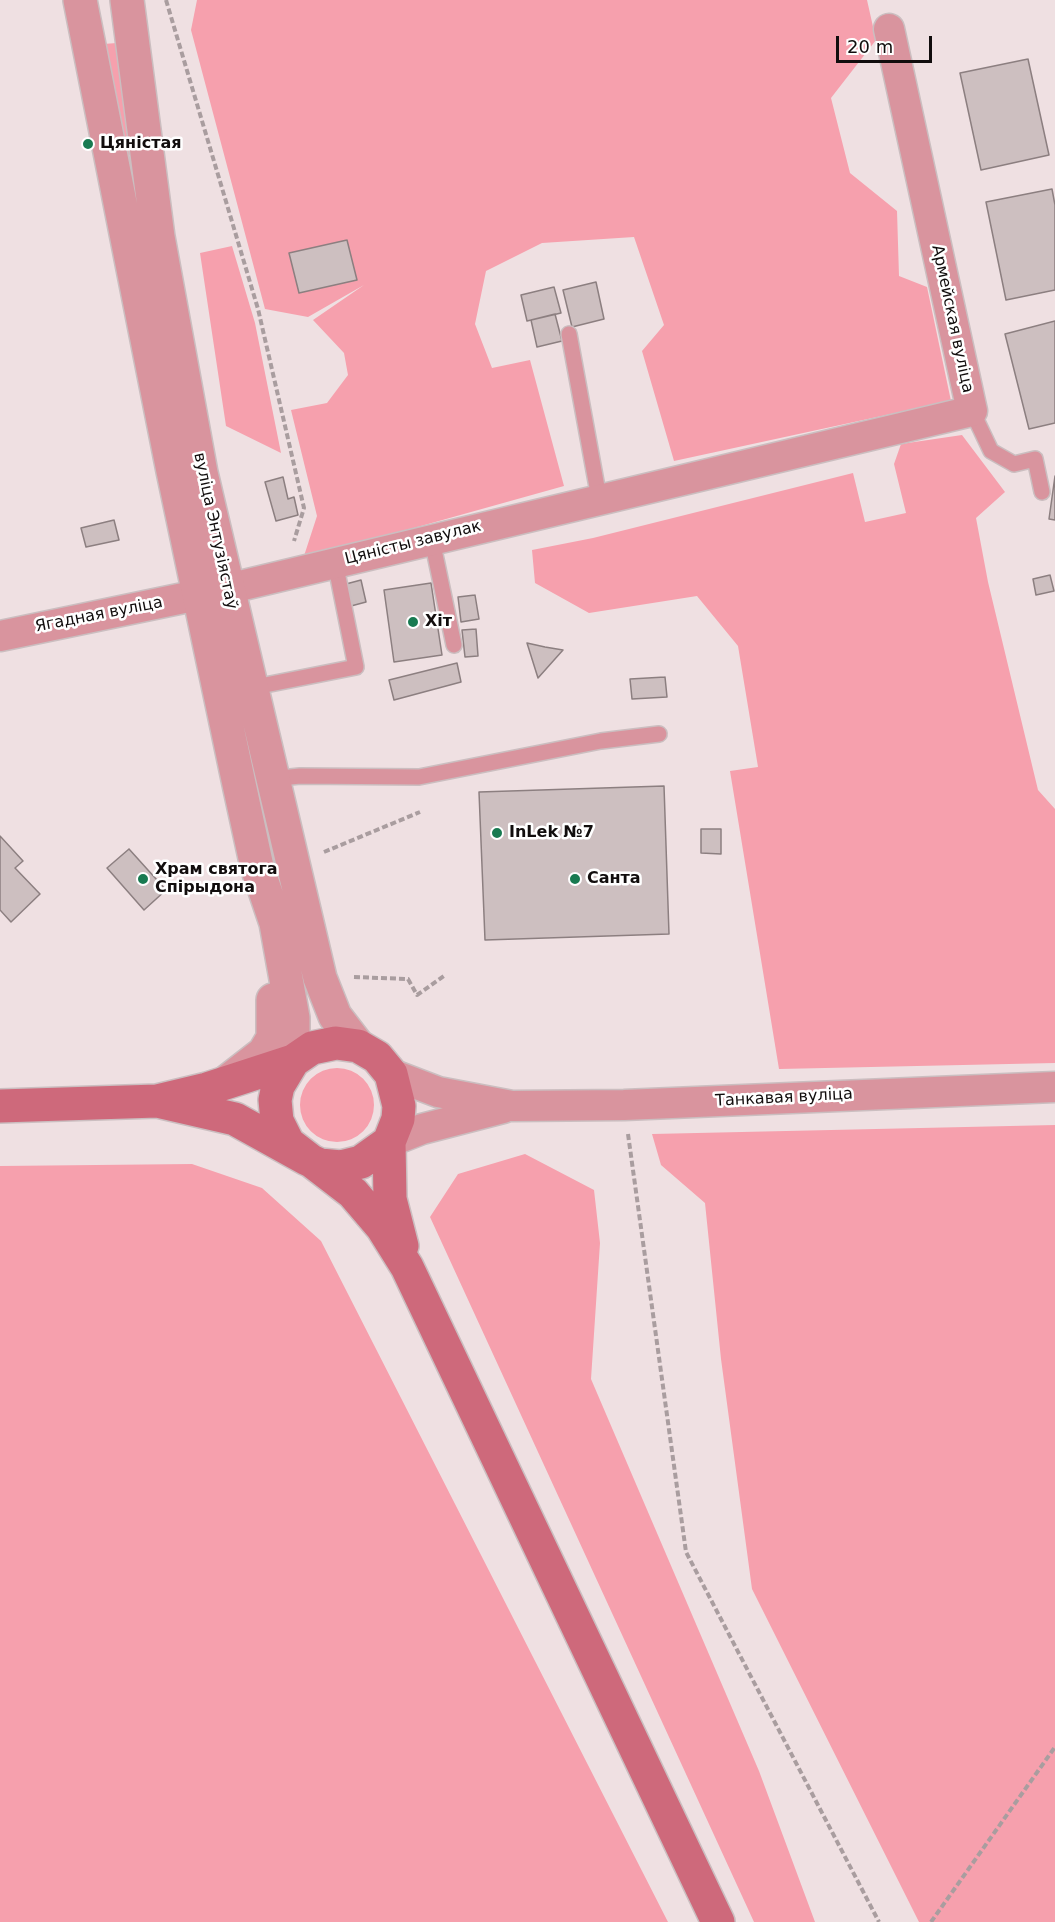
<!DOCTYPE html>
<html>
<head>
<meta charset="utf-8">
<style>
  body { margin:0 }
  #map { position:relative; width:1055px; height:1922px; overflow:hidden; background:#efe0e2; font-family:"DejaVu Sans",sans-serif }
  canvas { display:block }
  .scale { position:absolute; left:836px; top:36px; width:96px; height:27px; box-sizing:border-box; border:3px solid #110d0d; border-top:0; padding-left:8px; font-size:18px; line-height:21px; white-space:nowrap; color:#110d0d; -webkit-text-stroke:4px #fff; paint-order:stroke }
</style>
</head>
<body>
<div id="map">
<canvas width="1055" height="1922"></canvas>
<div class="scale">20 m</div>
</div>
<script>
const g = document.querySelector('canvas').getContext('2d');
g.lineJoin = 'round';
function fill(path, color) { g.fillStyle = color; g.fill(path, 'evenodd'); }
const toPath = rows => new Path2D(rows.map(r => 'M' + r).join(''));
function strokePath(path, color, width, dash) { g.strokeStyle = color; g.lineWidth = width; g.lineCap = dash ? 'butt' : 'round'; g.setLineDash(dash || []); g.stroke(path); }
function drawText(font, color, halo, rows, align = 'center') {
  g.font = font + ' "DejaVu Sans",sans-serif'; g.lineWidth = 5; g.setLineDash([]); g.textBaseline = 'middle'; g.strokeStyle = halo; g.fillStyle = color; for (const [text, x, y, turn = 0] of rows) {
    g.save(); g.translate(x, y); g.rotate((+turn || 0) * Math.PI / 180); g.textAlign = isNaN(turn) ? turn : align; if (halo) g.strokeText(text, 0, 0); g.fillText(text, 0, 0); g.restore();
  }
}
fill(toPath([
  [197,0,867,0,876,40,831,98,850,173,897,211,899,276,927,287,951,401,674,461,642,351,664,325,634,237,542,243,486,271,475,324,492,368,530,360,564,486,303,559,317,516,291,410,327,403,348,375,344,353,313,320,364,285,308,317,265,309,191,30],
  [117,43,130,154,127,157,103,44],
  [232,246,255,323,281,453,226,426,200,253],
  [962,435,1005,492,976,518,988,582,1038,790,1055,809,1055,1063,779,1069,730,771,758,767,738,646,697,596,589,613,535,583,532,550,593,538,853,473,865,522,906,513,894,464,901,444],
  '300 1105a37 37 0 1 1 74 0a37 37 0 1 1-74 0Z',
  [1055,1125,1055,1922,919,1922,752,1589,721,1359,705,1203,661,1165,652,1134],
  [525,1154,594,1190,600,1243,591,1379,759,1771,815,1922,754,1922,430,1217,458,1174],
  [192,1164,262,1188,321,1241,668,1922,0,1922,0,1166]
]), '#f6a0ad');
const building = toPath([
  [1028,59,1049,155,981,170,960,73,1028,59],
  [1052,189,1055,205,1055,290,1006,300,986,202,1052,189],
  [347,240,357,280,299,293,289,253,347,240],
  [596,282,604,319,572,327,563,290,596,282],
  [554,287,561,313,527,321,521,295,554,287],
  [555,314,562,341,537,347,531,320,555,314],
  [1055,321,1055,423,1029,429,1005,334,1055,321],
  [1055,476,1055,520,1049,519,1055,476],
  [283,477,288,499,294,497,298,515,276,521,265,482,283,477],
  [114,520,119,540,86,547,81,528,114,520],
  [1050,575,1054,591,1036,595,1033,579,1050,575],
  [361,580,366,602,351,606,346,584,361,580],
  [431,583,442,655,394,662,384,590,431,583],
  [475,595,479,619,461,622,458,597,475,595],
  [476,629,478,656,465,657,462,630,476,629],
  [527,643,545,647,563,650,538,678,527,643],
  [457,663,461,682,394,700,389,680,457,663],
  [665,677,667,697,632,699,630,679,665,677],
  [664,786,669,934,485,940,479,792,664,786],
  [701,829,721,829,721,854,701,853,701,829],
  [0,836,23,861,15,868,40,894,11,922,0,910,0,836],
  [129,849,166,890,144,910,107,868,129,849]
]);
fill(building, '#cdbfc0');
strokePath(building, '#8c7f80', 1.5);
const service = toPath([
  [569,334,599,498],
  [972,411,991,451,1014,464,1035,459,1042,492],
  [424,547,433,545,454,645],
  [250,688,356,667,336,567,345,565],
  [271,779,300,776,419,777,601,741,659,734]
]);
const minor = toPath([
  [0,636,227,589,972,411,889,29],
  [391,1074,438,1092,512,1106,624,1105,1055,1087],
  [389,1142,422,1129,503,1108]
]);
const tertiary = toPath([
  [80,0,173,471,239,784,257,867,276,923,293,1018,293,1061],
  [127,0,158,237,201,473,320,978,335,1016,358,1046],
  [228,1081,264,1053,273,1038,273,1000]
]);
const secondary = toPath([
  [293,1061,278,1086,275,1100,277,1121,288,1143,353,1193,382,1227,407,1267,718,1922],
  [0,1106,157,1101,207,1089,293,1061,312,1048,336,1043,358,1046,377,1057,391,1074,399,1106,398,1119,389,1142,361,1162,341,1167,320,1165,307,1159,235,1119,157,1101],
  [389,1142,390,1199,402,1246]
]);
strokePath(service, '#cbbec0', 18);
strokePath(minor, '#cbbec0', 33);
strokePath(tertiary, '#cbbec0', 36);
strokePath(secondary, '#cbbec0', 36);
strokePath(toPath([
  [166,0,258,309,304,508,294,541],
  [324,852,420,812],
  [354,977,408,979,417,995,444,976],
  [628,1134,686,1552,879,1922],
  [931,1922,1055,1747]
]), '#a99d9f', 4, [6, 3]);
strokePath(service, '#d9949e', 15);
strokePath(minor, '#d9949e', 30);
strokePath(tertiary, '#d9949e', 33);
strokePath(secondary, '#ce697b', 33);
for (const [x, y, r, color] of [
  [88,144,6,"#187a51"],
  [413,622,6,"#187a51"],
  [497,833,6,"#187a51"],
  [143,879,6,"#187a51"],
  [575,879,6,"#187a51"]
]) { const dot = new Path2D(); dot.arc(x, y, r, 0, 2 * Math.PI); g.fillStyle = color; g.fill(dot); strokePath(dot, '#fff', 2); }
drawText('bold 16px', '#110d0d', '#fff', [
  ["Цяністая",100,144],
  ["Хіт",425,622],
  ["InLek №7",509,833],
  ["Храм святога",155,870],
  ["Спірыдона",155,888],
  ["Санта",587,879]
], 'left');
drawText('16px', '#110d0d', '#fff', [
  ["Армейская вуліца",952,319,78],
  ["вуліца Энтузіястаў",215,531,78],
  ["Цяністы завулак",413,543,-14],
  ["Ягадная вуліца",99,615,-11],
  ["Танкавая вуліца",784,1098,-3]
]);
</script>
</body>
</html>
